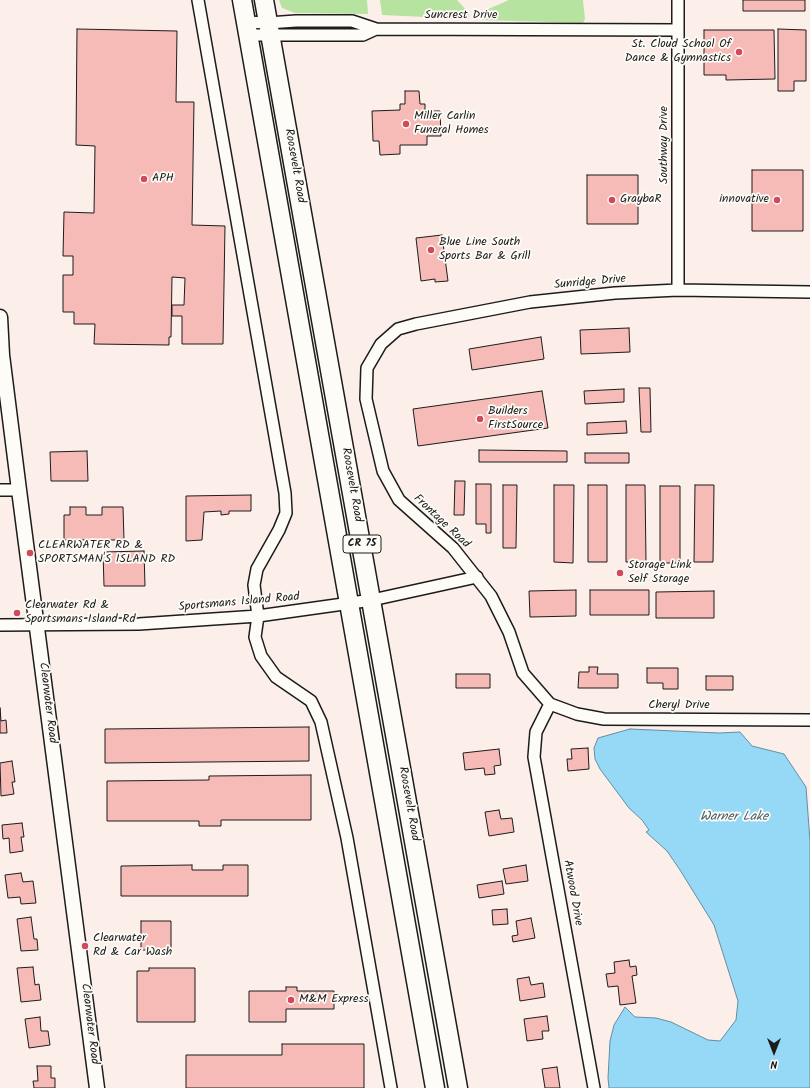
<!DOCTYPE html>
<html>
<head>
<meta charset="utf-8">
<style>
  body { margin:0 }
  #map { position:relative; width:810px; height:1088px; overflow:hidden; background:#fcefea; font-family:Kalam,sans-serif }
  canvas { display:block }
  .north { position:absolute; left:754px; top:1032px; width:40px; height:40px; -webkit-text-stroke:3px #fdfcf7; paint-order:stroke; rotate:180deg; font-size:11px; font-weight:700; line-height:16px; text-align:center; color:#1c1c1c }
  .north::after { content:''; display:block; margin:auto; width:14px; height:18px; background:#1c1c1c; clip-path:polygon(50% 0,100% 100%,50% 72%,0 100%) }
</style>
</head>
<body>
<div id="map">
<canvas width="810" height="1088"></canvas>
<div class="north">N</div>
</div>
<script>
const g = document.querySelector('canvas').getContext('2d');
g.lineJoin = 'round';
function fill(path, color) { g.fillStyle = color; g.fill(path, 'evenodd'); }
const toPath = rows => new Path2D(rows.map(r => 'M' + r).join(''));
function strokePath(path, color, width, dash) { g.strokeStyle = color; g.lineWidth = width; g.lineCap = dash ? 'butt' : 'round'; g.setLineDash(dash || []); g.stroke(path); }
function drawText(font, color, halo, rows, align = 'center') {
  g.font = font + ' Kalam,sans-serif'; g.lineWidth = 3.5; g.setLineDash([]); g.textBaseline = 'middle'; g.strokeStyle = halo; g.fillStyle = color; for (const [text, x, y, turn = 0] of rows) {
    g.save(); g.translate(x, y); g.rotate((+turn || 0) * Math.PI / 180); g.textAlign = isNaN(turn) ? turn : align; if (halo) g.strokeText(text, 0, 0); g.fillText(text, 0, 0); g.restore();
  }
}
fill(toPath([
  [279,0,367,0,368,13,368,14,295,13,282,8],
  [380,0,457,0,468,12,469,16,468,19,382,15],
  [509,0,583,0,585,19,583,23,482,20,482,12,486,10]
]), '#b7e3a1');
const water = toPath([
  [630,729,719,733,740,732,752,746,784,754,806,787,810,841,810,1088,609,1088,608,1078,610,1041,614,1025,625,1007,635,1017,656,1018,671,1022,708,1040,720,1041,736,1020,738,1001,714,925,680,870,667,851,646,832,649,830,642,820,629,808,600,769,595,759,594,748,598,738,630,729]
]);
fill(water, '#95d9f7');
strokePath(water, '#658d9f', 1);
const building = toPath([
  [743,0,805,0,805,11,743,11,743,0],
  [77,29,177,31,176,102,194,102,192,225,225,226,223,344,182,344,182,316,172,316,172,305,184,305,185,278,172,277,171,337,169,337,169,345,94,344,95,324,74,324,74,312,63,312,63,275,73,275,73,256,63,256,64,212,94,213,95,146,76,145,77,29],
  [778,29,806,30,806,81,794,81,794,91,778,91,778,29],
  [704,30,774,30,775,79,726,80,726,75,704,75,704,30],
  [405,91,419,91,420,104,425,104,425,111,440,111,441,136,427,136,427,145,400,145,400,154,380,155,379,141,373,141,372,111,400,110,400,104,405,104,405,91],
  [752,170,803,170,803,231,752,231,752,170],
  [587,175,638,175,638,224,587,224,587,175],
  [442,235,448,281,435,282,435,279,421,281,416,238,442,235],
  [629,328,630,352,581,354,580,330,629,328],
  [541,337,544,359,472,370,469,349,541,337],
  [639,388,650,388,651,432,641,432,639,388],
  [624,389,624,402,585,404,584,391,624,389],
  [542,391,548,428,418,446,413,409,542,391],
  [626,421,627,433,587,435,587,423,626,421],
  [479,450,567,451,567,462,479,462,479,450],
  [87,451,88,481,51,481,50,452,87,451],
  [585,453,629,453,629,463,585,463,585,453],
  [455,481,465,481,464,515,454,515,455,481],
  [476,484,491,484,491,533,486,533,486,524,476,524,476,484],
  [503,485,517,485,516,548,503,548,503,485],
  [554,485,574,485,573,563,554,562,554,485],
  [588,485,607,485,607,562,588,562,588,485],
  [626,485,645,485,646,562,626,562,626,485],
  [695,485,714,485,713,562,694,562,695,485],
  [660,486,680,486,680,563,660,563,660,486],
  [251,495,251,511,229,511,229,514,221,515,221,511,204,512,202,540,186,541,186,496,251,495],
  [70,507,86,507,86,515,102,515,102,507,123,507,124,540,64,540,64,515,70,515,70,507],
  [144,551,145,586,104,586,103,552,144,551],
  [576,590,576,616,530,617,529,591,576,590],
  [590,590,649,590,649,615,590,615,590,590],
  [714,591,714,618,656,618,656,592,714,591],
  [589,667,598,667,597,674,618,674,618,688,578,688,579,672,589,672,589,667],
  [647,668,678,668,678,689,663,689,663,683,647,683,647,668],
  [456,674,490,674,490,688,456,688,456,674],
  [706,676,733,676,733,690,706,690,706,676],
  [0,708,1,721,6,720,7,733,0,733,0,708],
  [309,727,309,761,105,763,105,729,309,727],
  [588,748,589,769,568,771,567,759,572,759,571,749,588,748],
  [499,749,501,765,494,766,495,774,485,775,484,768,465,770,463,753,499,749],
  [12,761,15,782,12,782,14,794,1,796,0,763,12,761],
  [311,775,311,820,221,820,221,826,199,826,199,821,107,821,107,781,209,780,209,776,311,775],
  [499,810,501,819,512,818,514,832,489,836,485,812,499,810],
  [22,823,24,837,21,837,23,851,10,853,9,838,3,839,2,825,22,823],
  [192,865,192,870,223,870,223,865,248,865,248,896,121,896,121,866,192,865],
  [526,865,528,881,506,884,503,869,526,865],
  [21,873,23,882,33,881,36,903,21,904,20,897,8,898,5,875,21,873],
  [502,881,504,894,479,898,477,885,502,881],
  [507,909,508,924,493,925,492,910,507,909],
  [31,917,34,939,37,939,38,950,21,951,17,919,31,917],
  [531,918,535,938,513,942,512,936,518,935,516,921,531,918],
  [141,921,171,921,171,950,141,950,141,921],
  [629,960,630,967,636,966,637,975,632,976,636,1003,620,1005,618,986,608,987,606,974,615,973,614,962,629,960],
  [33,967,35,985,39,984,41,1000,21,1002,17,968,33,967],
  [149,968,195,968,195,1022,137,1022,137,971,149,971,149,968],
  [529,977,531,985,543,983,545,997,520,1001,517,979,529,977],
  [286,987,297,987,297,991,334,991,334,1009,286,1009,286,1022,249,1022,249,991,286,991,286,987],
  [547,1016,549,1031,542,1031,543,1039,527,1041,524,1019,547,1016],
  [40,1017,41,1031,48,1031,50,1045,29,1048,25,1019,40,1017],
  [282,1044,364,1044,364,1088,186,1088,186,1055,282,1055,282,1044],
  [37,1066,51,1066,51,1078,55,1078,55,1088,34,1088,33,1081,38,1081,37,1066],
  [557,1067,560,1088,545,1088,542,1069,557,1067]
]);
fill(building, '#f6bab7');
strokePath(building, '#1c1c1c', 1);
const minor = toPath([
  [198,0,285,493,286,513,279,530,257,569,254,585,258,616,255,637,261,656,276,677,311,701,321,722,347,838,391,1088],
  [678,0,678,290],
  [246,22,268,23,296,21,352,21,376,29,678,30],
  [248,35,363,35,376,29],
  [810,292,678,290,615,293,530,302,416,324,398,329,381,344,367,368,366,399,383,471,399,500,453,548,491,596,509,632,523,673,550,704,577,714,604,719,810,720],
  [0,490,19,490],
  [0,625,139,624,258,616,372,600,477,577],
  [550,704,536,732,534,757,594,1088]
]);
const tertiary = toPath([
  [0,317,2,355,19,490,97,1088]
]);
const primary = toPath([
  [242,0,435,1088],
  [264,0,458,1088]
]);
strokePath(minor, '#1c1c1c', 14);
strokePath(tertiary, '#1c1c1c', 17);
strokePath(primary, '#1c1c1c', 21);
strokePath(minor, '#fdfcf7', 11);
strokePath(tertiary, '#fdfcf7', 14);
strokePath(primary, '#fdfcf7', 18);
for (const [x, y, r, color] of [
  [739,52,4,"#d1495b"],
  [406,124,4,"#d1495b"],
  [144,179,4,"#d1495b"],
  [612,200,4,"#d1495b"],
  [777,200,4,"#d1495b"],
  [431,250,4,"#d1495b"],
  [480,419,4,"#d1495b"],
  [30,553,4,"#d1495b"],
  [620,573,4,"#d1495b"],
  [17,613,4,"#d1495b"],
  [85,946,4,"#d1495b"],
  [291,1000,4,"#d1495b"]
]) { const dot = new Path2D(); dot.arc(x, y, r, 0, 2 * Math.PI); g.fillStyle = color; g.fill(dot); strokePath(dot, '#fdfcf7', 1.5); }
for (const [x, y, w] of [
  [362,544,38]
]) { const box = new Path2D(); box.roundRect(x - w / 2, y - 9, w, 18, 3); g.fillStyle = '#fdfcf7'; g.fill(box); strokePath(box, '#1c1c1c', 1); }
drawText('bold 11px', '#1c1c1c', null, [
  ["CR 75",362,544]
]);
drawText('12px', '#1c1c1c', '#fdfcf7', [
  ["Suncrest Drive",461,16],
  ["Southway Drive",665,145,-90],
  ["Roosevelt Road",294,166,80],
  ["Sunridge Drive",590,283,-5],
  ["Roosevelt Road",351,485,80],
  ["Frontage Road",441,522,43],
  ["Sportsmans Island Road",239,603,-5],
  ["Clearwater Road",47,703,83],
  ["Cheryl Drive",679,706],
  ["Roosevelt Road",408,804,80],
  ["Atwood Drive",572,893,80],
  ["Clearwater Road",89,1024,83]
]);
drawText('12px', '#1c1c1c', '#fdfcf7', [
  ["St. Cloud School Of",731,45,"right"],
  ["Dance & Gymnastics",731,59,"right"],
  ["Miller Carlin",414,117],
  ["Funeral Homes",414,131],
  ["APH",152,179],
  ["GraybaR",620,200],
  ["innovative",769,200,"right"],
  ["Blue Line South",439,243],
  ["Sports Bar & Grill",439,257],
  ["Builders",488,412],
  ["FirstSource",488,426],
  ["CLEARWATER RD &",38,546],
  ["SPORTSMAN'S ISLAND RD",38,560],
  ["Storage Link",628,566],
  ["Self Storage",628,580],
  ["Clearwater Rd &",25,606],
  ["Sportsmans Island Rd",25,620],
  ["Clearwater",93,939],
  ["Rd & Car Wash",93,953],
  ["M&M Express",299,1000]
], 'left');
drawText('italic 13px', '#465e69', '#fdfcf7', [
  ["Warner Lake",734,818]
]);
</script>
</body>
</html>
